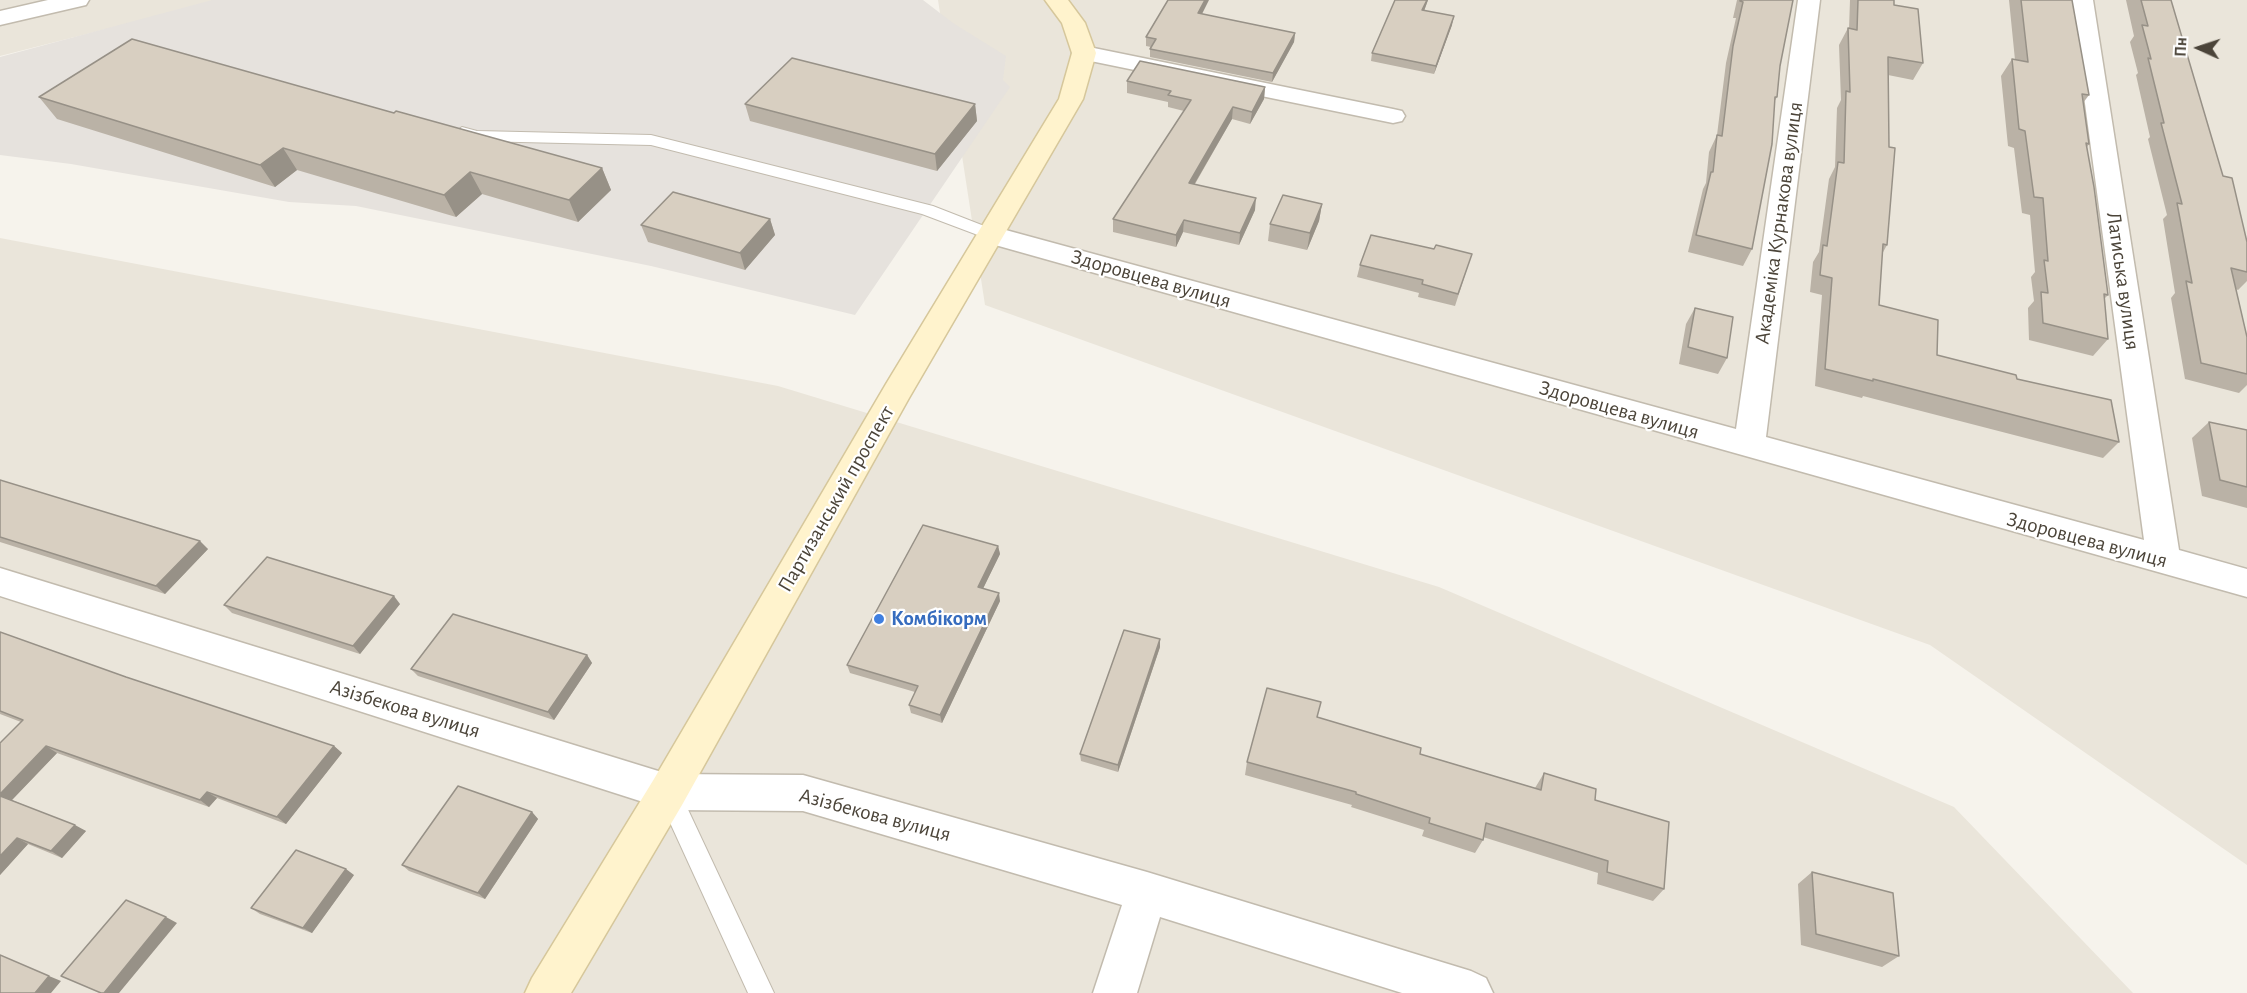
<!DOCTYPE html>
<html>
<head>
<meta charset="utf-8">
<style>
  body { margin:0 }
  #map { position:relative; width:2247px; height:993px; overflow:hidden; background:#f6f3ec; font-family:"Alegreya Sans",sans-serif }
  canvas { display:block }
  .north { position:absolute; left:2169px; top:18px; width:60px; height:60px; -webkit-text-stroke:4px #fff; paint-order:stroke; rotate:273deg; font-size:16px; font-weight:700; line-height:24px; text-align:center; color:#4b4439 }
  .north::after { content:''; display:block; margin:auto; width:21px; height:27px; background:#4b4439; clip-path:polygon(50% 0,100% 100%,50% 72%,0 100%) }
</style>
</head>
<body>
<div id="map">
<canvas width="2247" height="993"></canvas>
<div class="north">Пн</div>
</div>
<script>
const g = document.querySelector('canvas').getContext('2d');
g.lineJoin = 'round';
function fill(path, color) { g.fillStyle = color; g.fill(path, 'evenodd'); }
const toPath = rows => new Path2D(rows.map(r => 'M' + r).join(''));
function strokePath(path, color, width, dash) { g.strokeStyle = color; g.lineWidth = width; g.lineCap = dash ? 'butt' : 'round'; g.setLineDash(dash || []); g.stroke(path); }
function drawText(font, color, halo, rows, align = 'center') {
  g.font = font + ' "Alegreya Sans",sans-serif'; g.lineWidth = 4.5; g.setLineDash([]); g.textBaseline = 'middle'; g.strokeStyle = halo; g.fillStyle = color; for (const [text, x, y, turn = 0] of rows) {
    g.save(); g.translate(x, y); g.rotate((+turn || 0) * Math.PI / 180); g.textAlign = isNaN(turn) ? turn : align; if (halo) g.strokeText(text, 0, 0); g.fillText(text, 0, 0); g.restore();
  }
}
fill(toPath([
  [0,0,221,0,0,56],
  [938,0,2247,0,2247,865,1930,645,985,305],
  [0,238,778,386,1439,587,1954,807,2133,993,0,993]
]), '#eae5da');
fill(toPath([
  [212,0,923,0,953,23,1006,56,1003,80,1010,87,855,315,651,266,356,206,289,202,71,164,0,155,0,57]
]), '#e6e2dd');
const lane = toPath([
  [462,127,477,131,651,135,933,206,997,231,999,235,997,239,991,240,922,214,651,145,476,141,457,135,455,132,462,127],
  [668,781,676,784,774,993,748,993,656,792,660,784,668,781]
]);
const street = toPath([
  [48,0,89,0,86,5,0,25,0,11,48,0],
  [1798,0,1820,0,1766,437,2144,540,2071,0,2093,0,2179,550,2247,569,2247,597,981,241,977,235,981,229,991,226,1736,429,1798,0],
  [1084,46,1393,109,1402,111,1405,116,1402,121,1393,123,1076,58,1072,53,1076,48,1084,46],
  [0,568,668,774,803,775,1147,872,1471,971,1486,978,1493,993,1402,993,1160,917,1137,993,1093,993,1122,905,803,811,668,810,0,596,0,568]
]);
const secondary = toPath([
  [1045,0,1068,0,1085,23,1096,53,1083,99,909,398,682,805,571,993,525,993,532,978,654,779,886,384,1059,99,1072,53,1062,23,1045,0]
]);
strokePath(lane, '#c2bbae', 2);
strokePath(street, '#c2bbae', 3);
strokePath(secondary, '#d6c79b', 3);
fill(lane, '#fff');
fill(street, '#fff');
fill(secondary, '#fff3cd');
fill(toPath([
  [1395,0,1428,0,1424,11,1452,25,1434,74,1371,61,1372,53],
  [1737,0,1793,0,1780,66,1777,97,1774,102,1752,249,1743,266,1688,252,1703,189,1706,183,1709,152,1717,135,1726,63,1736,18,1733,18],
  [1850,0,1894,0,1894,5,1923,63,1913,80,1888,75,1887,245,1882,254,1879,305,1937,355,2017,379,2119,442,2103,458,1863,396,1862,398,1815,386,1822,295,1810,292,1813,262,1819,252,1829,179,1835,167,1837,108,1841,100,1839,45,1848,28,1849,29],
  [2009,0,2072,0,2089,95,2083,103,2089,144,2087,147,2108,295,2104,299,2108,339,2093,356,2029,340,2028,308,2034,301,2031,277,2035,272,2030,215,2022,213,2014,148,2008,146,2001,76,2012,59,2015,60],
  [2126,0,2171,0,2223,176,2247,242,2247,281,2238,290,2236,289,2247,337,2247,385,2239,393,2185,379,2171,298,2175,293,2163,219,2167,215,2148,139,2150,137,2136,75,2138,73,2130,42,2134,36],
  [1202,14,1295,33,1294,42,1272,82,1150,57,1150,49,1151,47,1146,46,1146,37],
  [1127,81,1265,87,1264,99,1250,124,1232,119,1195,184,1255,210,1239,245,1183,232,1176,247,1113,232,1113,219,1184,111,1168,107,1168,102,1127,93],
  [39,97,394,113,602,168,611,190,578,222,482,194,456,217,297,170,275,187,57,119],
  [745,104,975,104,977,121,937,171,750,121],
  [1322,204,1319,221,1307,250,1268,241,1270,224],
  [770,219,775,235,745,270,648,242,641,225],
  [1434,249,1468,266,1455,306,1418,297,1419,293,1357,277,1360,265],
  [1695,308,1727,358,1718,374,1679,364,1686,324],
  [2209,422,2247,430,2247,508,2202,496,2192,438],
  [0,480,208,549,165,594,0,542],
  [998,546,1000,554,983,588,1000,601,942,723,911,713,909,705,915,692,850,673,847,665],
  [400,604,360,654,232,613,224,605],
  [0,632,126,677,334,746,342,753,286,824,217,798,209,807,57,753,12,800,86,831,62,858,28,844,0,875,0,743,21,722,0,714],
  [1160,639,1160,647,1118,772,1081,761,1080,754],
  [587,655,592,663,554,720,418,676,411,669],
  [1317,717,1420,754,1535,788,1544,773,1595,800,1664,889,1653,901,1597,884,1598,873,1483,837,1483,840,1475,853,1422,836,1424,830,1351,807,1352,805,1245,775,1247,762],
  [532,812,538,819,485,899,409,871,402,865],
  [1812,872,1899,956,1882,967,1801,945,1798,884],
  [354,875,312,933,260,914,251,908]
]), '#bab2a6');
fill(toPath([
  [1205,0,1209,0,1198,22,1198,13],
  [1427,0,1428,0,1421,19,1422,10],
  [1454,16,1452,25,1434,74,1436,66],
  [1295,33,1294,42,1272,82,1273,73],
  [1265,87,1264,99,1250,124,1252,112],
  [975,104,977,121,937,171,935,154],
  [1233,107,1232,119,1188,195,1189,183],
  [283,148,297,170,275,187,260,165],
  [602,168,611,190,578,222,569,200],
  [470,172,482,194,456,217,444,195],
  [1256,198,1255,210,1239,245,1240,233],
  [1322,204,1319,221,1307,250,1310,233],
  [770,219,775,235,745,270,740,253],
  [1184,220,1183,232,1176,247,1176,235],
  [200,541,208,549,165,594,156,586],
  [998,546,1000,554,980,595,978,587],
  [999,593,1000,601,942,723,940,715],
  [394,596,400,604,360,654,353,646],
  [1160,639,1160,647,1118,772,1118,765],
  [587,655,592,663,554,720,548,712],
  [46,746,57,753,10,802,0,796,0,794],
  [334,746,342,753,286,824,277,817],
  [207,792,217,798,209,807,200,800],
  [532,812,538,819,485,899,478,893],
  [75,825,86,831,62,858,51,851],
  [17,838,28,844,0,875,0,856],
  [346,869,354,875,312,933,303,928],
  [166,917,177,923,119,993,104,993],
  [49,976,61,981,51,993,35,993]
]), '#979187');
const building = toPath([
  [1168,0,1205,0,1198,13,1295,33,1273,73,1150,49,1156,39,1146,37,1168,0],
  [1395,0,1427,0,1422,10,1454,16,1436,66,1372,53,1395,0],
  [1740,0,1793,0,1780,66,1777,97,1775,97,1772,144,1752,249,1696,235,1711,172,1713,172,1717,135,1722,136,1733,46,1743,2,1740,1,1740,0],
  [1858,0,1894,0,1894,5,1918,9,1923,63,1888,57,1889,147,1895,148,1887,245,1883,244,1879,305,1938,320,1937,355,2016,375,2017,379,2111,400,2119,442,1873,379,1873,381,1825,369,1832,278,1820,275,1823,245,1827,246,1838,162,1844,163,1846,91,1850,92,1848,28,1857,30,1858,0],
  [2021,0,2072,0,2089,95,2082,94,2089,144,2086,143,2094,187,2108,295,2104,294,2108,339,2043,323,2041,292,2048,293,2044,260,2048,261,2043,198,2034,197,2025,131,2019,129,2012,59,2028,62,2021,0],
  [2141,0,2171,0,2223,176,2232,178,2247,242,2247,272,2231,268,2247,337,2247,374,2201,363,2186,281,2192,283,2177,203,2182,204,2161,123,2164,123,2148,58,2151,59,2142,25,2148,26,2141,0],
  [132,39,394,113,396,111,602,168,569,200,470,172,444,195,283,148,260,165,39,97,132,39],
  [792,58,975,104,935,154,745,104,792,58],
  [1140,61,1265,87,1252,112,1233,107,1189,183,1256,198,1240,233,1184,220,1176,235,1113,219,1191,100,1168,95,1171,91,1127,81,1140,61],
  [673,192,770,219,740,253,641,225,673,192],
  [1283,195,1322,204,1310,233,1270,224,1283,195],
  [1371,235,1434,249,1436,245,1472,254,1458,294,1422,284,1423,280,1360,265,1371,235],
  [1695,308,1733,317,1727,358,1688,347,1695,308],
  [2209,422,2247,430,2247,487,2220,480,2209,422],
  [0,480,200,541,156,586,0,537,0,480],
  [923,525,998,546,978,587,999,593,940,715,909,705,918,686,847,665,923,525],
  [267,557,394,596,353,646,224,605,267,557],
  [453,614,587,655,548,712,411,669,453,614],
  [1124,630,1160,639,1118,765,1080,754,1124,630],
  [0,632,126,677,334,746,277,817,207,792,200,800,46,746,0,794,0,743,23,720,0,711,0,632],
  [1267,688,1321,702,1317,717,1421,748,1420,754,1541,790,1544,773,1596,789,1595,800,1669,822,1664,889,1607,872,1608,861,1486,823,1483,840,1429,823,1430,818,1356,794,1356,792,1247,762,1267,688],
  [458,786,532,812,478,893,402,865,458,786],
  [0,796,75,825,51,851,17,838,0,856,0,796],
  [296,850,346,869,303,928,251,908,296,850],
  [1812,872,1893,893,1899,956,1816,934,1812,872],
  [126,900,166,917,104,993,101,993,61,976,126,900],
  [0,955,49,976,35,993,0,993,0,955]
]);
fill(building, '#d8cfc1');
strokePath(building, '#979187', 1.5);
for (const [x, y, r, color] of [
  [879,619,6,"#3f7fe0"]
]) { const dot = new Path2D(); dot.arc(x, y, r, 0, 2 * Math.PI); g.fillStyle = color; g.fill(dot); strokePath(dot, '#fff', 2); }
drawText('21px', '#4b4439', '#fff', [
  ["Академіка Курнакова вулиця",1779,223,-82],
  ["Здоровцева вулиця",1151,279,16],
  ["Латиська вулиця",2123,281,82],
  ["Здоровцева вулиця",1619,410,16],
  ["Партизанський проспект",836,499,-60],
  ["Здоровцева вулиця",2087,540,15],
  ["Азізбекова вулиця",405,709,17],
  ["Азізбекова вулиця",875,815,15]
]);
drawText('bold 21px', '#366cbe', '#fff', [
  ["Комбікорм",891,619]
], 'left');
</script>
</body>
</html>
